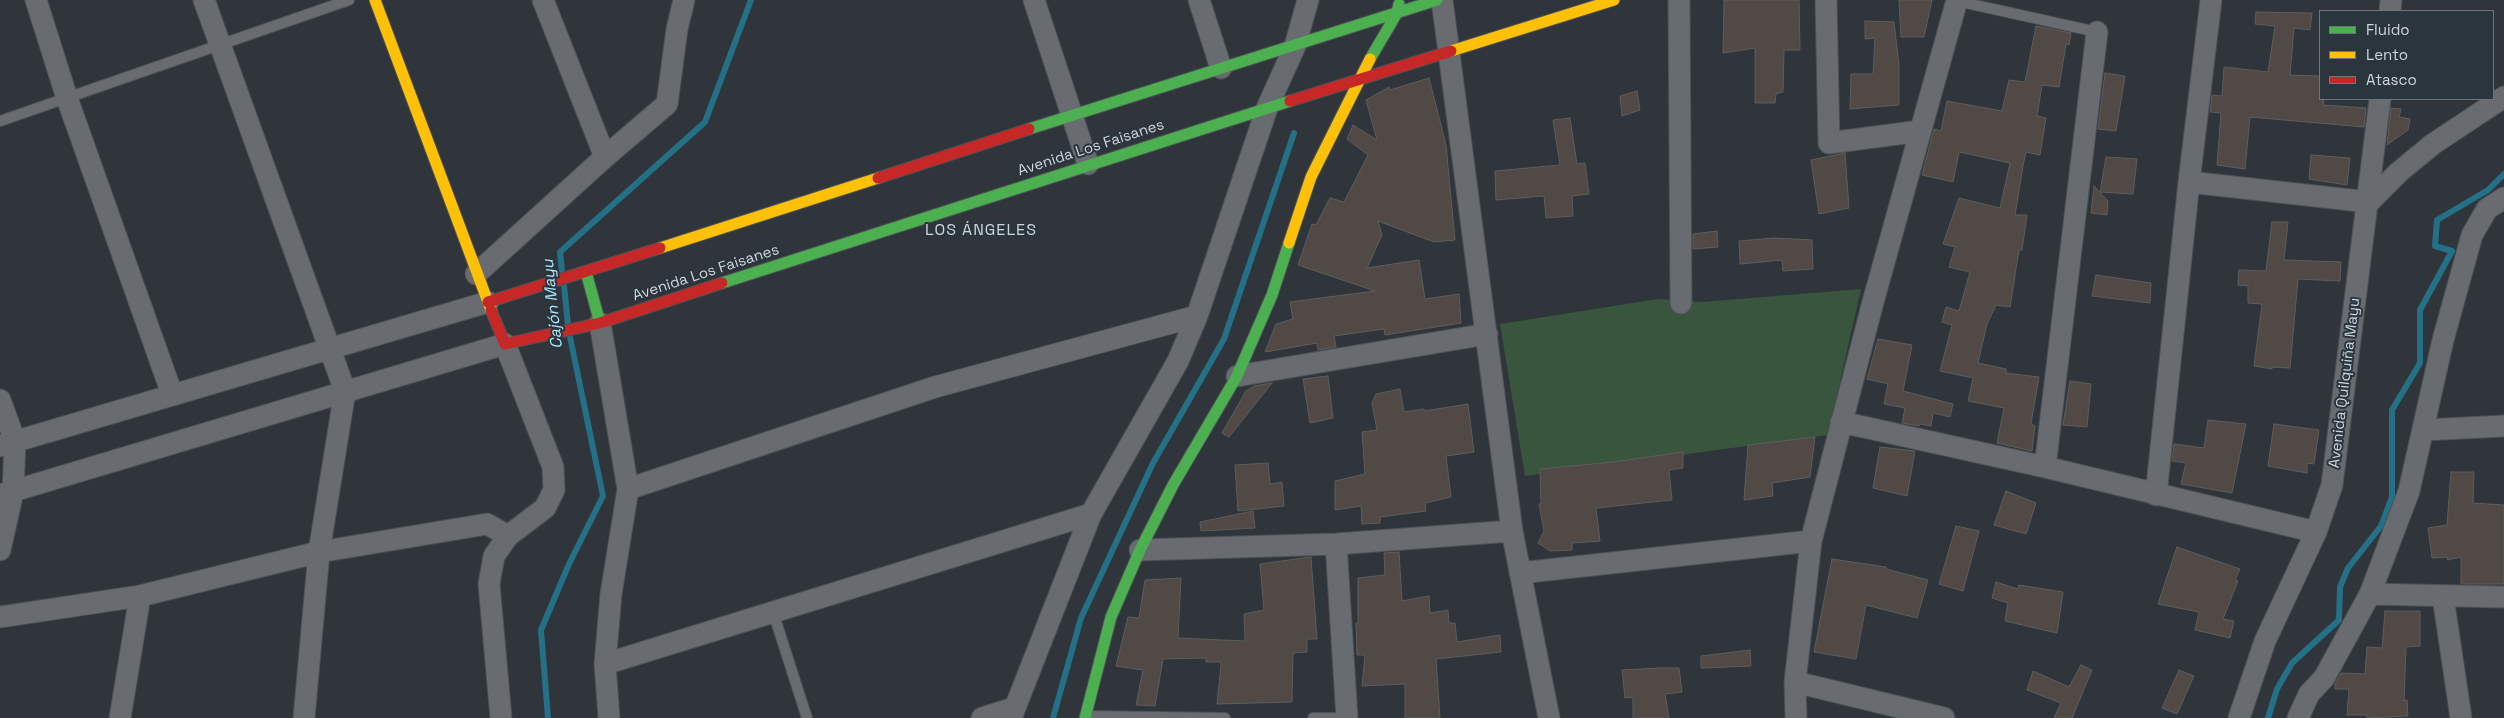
<!DOCTYPE html>
<html>
<head>
<meta charset="utf-8">
<style>
  body { margin:0 }
  #map { position:relative; width:2504px; height:718px; overflow:hidden; background:#2f353a; font-family:"Space Grotesk",sans-serif }
  canvas { display:block }
  .legend { position:absolute; left:2319px; top:10px; width:175px; height:90px; box-sizing:border-box; background:#2b353e; border:1px solid #6d757d; margin:0; padding:6px 9px; list-style:none; font-size:15px; color:#cfd5db }
  .legend li { display:flex; align-items:center; gap:10px; height:25px }
  .legend b { width:25px; border:1px solid #6d757d }
</style>
</head>
<body>
<div id="map">
<canvas width="2504" height="718"></canvas>
<ul class="legend">
<li><b style="height:6px;background:#4caf50"></b>Fluido</li>
<li><b style="height:6px;background:#ffc107"></b>Lento</li>
<li><b style="height:6px;background:#c62828"></b>Atasco</li>
</ul>
</div>
<script>
const g = document.querySelector('canvas').getContext('2d');
g.lineJoin = 'round';
function fill(path, color) { g.fillStyle = color; g.fill(path, 'evenodd'); }
const toPath = rows => new Path2D(rows.map(r => 'M' + r).join(''));
function strokePath(path, color, width, dash) { g.strokeStyle = color; g.lineWidth = width; g.lineCap = dash ? 'butt' : 'round'; g.setLineDash(dash || []); g.stroke(path); }
function drawText(font, color, halo, rows, align = 'center') {
  g.font = font + ' "Space Grotesk",sans-serif'; g.lineWidth = 4; g.setLineDash([]); g.textBaseline = 'middle'; g.strokeStyle = halo; g.fillStyle = color; for (const [text, x, y, turn = 0] of rows) {
    g.save(); g.translate(x, y); g.rotate((+turn || 0) * Math.PI / 180); g.textAlign = isNaN(turn) ? turn : align; if (halo) g.strokeText(text, 0, 0); g.fillText(text, 0, 0); g.restore();
  }
}
fill(toPath([
  [1861,289,1828,435,1525,476,1500,324,1658,299,1702,302]
]), '#3a553d');
strokePath(toPath([
  [562,272,560,252,705,122,751,0],
  [564,285,568,325],
  [548,718,541,630,569,564,603,496,570,337],
  [1053,718,1081,618,1153,463,1224,339,1294,133],
  [2268,718,2277,689,2292,663,2339,620,2340,587,2348,568,2381,526,2392,497,2392,410,2420,363,2420,310,2452,251,2435,246,2437,220,2488,190,2504,174]
]), '#247187', 6);
const building = toPath([
  [1724,0,1799,0,1800,50,1784,50,1783,92,1776,94,1775,103,1755,103,1755,48,1723,53,1724,0],
  [1899,0,1932,0,1924,37,1901,37,1899,0],
  [2256,12,2312,13,2310,30,2294,28,2290,75,2320,76,2320,99,2324,99,2323,105,2366,108,2364,127,2250,117,2245,169,2217,165,2221,113,2210,112,2212,95,2222,96,2224,67,2268,72,2275,26,2255,24,2256,12],
  [1865,21,1894,22,1899,65,1899,105,1850,109,1851,74,1873,74,1875,38,1865,39,1865,21],
  [2036,26,2071,33,2069,45,2066,44,2059,87,2042,85,2037,116,2046,118,2040,155,2026,152,2023,166,2015,215,2027,215,2022,250,2019,250,2010,307,1996,305,1987,324,1978,363,2006,369,2006,373,2039,377,2031,424,2035,426,2032,451,1997,443,2004,408,1968,401,1973,378,1940,371,1952,325,1942,322,1946,307,1959,311,1970,272,1949,267,1955,247,1943,244,1959,198,2000,208,2010,163,1959,152,1953,182,1922,175,1934,129,1941,131,1947,101,2002,111,2009,80,2025,82,2036,26],
  [2105,73,2125,76,2116,131,2098,129,2105,73],
  [1429,78,1446,145,1455,240,1434,242,1378,221,1382,235,1367,268,1419,260,1425,299,1459,294,1461,323,1385,335,1384,329,1334,336,1336,347,1318,350,1317,343,1265,352,1276,324,1293,319,1290,302,1375,291,1298,265,1312,224,1316,225,1330,198,1344,202,1368,155,1347,139,1353,125,1377,140,1366,100,1389,87,1390,90,1429,78],
  [1637,91,1640,110,1622,116,1620,96,1637,91],
  [2391,108,2401,109,2399,117,2410,119,2408,130,2387,145,2391,108],
  [1570,118,1577,164,1585,163,1589,194,1572,196,1573,216,1546,218,1544,196,1496,200,1495,171,1560,165,1553,120,1570,118],
  [1845,153,1849,208,1819,214,1811,160,1845,153],
  [2311,155,2350,158,2347,185,2309,179,2311,155],
  [2106,157,2137,159,2133,194,2100,192,2106,157],
  [2094,186,2108,201,2107,215,2091,213,2094,186],
  [2272,222,2288,222,2284,260,2341,262,2340,281,2298,279,2290,368,2272,367,2272,369,2254,366,2262,304,2248,303,2248,286,2238,285,2239,270,2266,271,2272,222],
  [1717,231,1718,247,1693,249,1693,234,1717,231],
  [1775,238,1812,240,1813,269,1783,271,1782,260,1740,264,1739,241,1775,238],
  [2096,275,2151,283,2150,303,2092,296,2096,275],
  [1878,339,1912,345,1903,391,1953,404,1950,417,1933,413,1931,426,1920,424,1919,426,1902,423,1905,408,1884,404,1888,384,1867,379,1878,339],
  [1328,376,1333,418,1310,423,1303,379,1328,376],
  [2070,381,2091,384,2087,427,2063,425,2070,381],
  [1272,383,1229,437,1222,433,1246,391,1254,386,1272,383],
  [1400,389,1404,412,1424,409,1424,411,1468,404,1474,452,1446,456,1451,497,1425,503,1426,511,1380,517,1380,523,1362,524,1361,506,1335,510,1335,481,1365,474,1362,432,1377,430,1372,403,1376,394,1400,389],
  [2208,420,2246,424,2232,493,2181,484,2186,463,2172,461,2174,444,2204,448,2208,420],
  [2274,424,2319,430,2314,464,2307,463,2307,473,2268,466,2274,424],
  [1815,437,1810,477,1772,483,1773,496,1744,500,1748,445,1815,437],
  [1880,447,1915,451,1907,496,1873,488,1880,447],
  [1683,452,1683,468,1669,470,1672,500,1596,508,1600,541,1572,543,1572,550,1550,551,1538,543,1544,531,1539,504,1541,504,1540,469,1613,462,1683,452],
  [1268,463,1270,484,1282,482,1284,506,1238,511,1235,465,1268,463],
  [2451,472,2474,472,2473,503,2504,505,2504,584,2461,584,2461,557,2448,560,2447,557,2432,558,2428,528,2447,525,2451,472],
  [2006,491,2036,503,2026,534,1994,525,2006,491],
  [1253,511,1255,528,1201,531,1200,522,1253,511],
  [1956,526,1979,531,1963,591,1939,584,1956,526],
  [2177,547,2240,569,2235,580,2238,581,2223,619,2234,621,2230,638,2195,630,2199,612,2158,604,2177,547],
  [1399,552,1402,601,1429,596,1430,613,1448,610,1449,623,1455,623,1457,642,1500,635,1501,652,1436,659,1440,718,1405,718,1405,684,1362,686,1365,655,1357,655,1356,623,1358,623,1358,578,1385,575,1384,553,1399,552],
  [1311,557,1317,639,1307,639,1307,652,1293,653,1292,702,1217,704,1221,665,1220,662,1206,662,1206,658,1163,659,1155,706,1136,705,1143,670,1116,666,1128,617,1139,618,1145,580,1181,578,1178,638,1245,641,1244,614,1264,610,1260,564,1311,557],
  [1832,559,1886,567,1886,569,1928,580,1917,618,1866,605,1856,659,1814,652,1832,559],
  [1996,582,2018,589,2019,585,2063,592,2057,633,2005,621,2008,603,1992,598,1996,582],
  [2385,611,2420,611,2420,646,2406,647,2404,701,2407,700,2408,716,2367,718,2367,715,2347,715,2349,689,2335,689,2335,684,2341,673,2365,674,2367,647,2382,648,2385,611],
  [1750,650,1751,666,1701,668,1701,656,1750,650],
  [2081,665,2092,670,2072,718,2054,718,2061,703,2027,690,2033,671,2069,687,2081,665],
  [1660,668,1679,668,1682,692,1665,694,1669,718,1633,718,1633,697,1625,698,1622,670,1660,668],
  [2179,670,2194,676,2177,714,2162,708,2179,670]
]);
fill(building, '#504945');
strokePath(building, '#5e5e5e', 1);
const lane = toPath([
  [1957,1,2097,32],
  [0,121,349,0],
  [773,612,807,718],
  [1086,716,1225,718],
  [1313,718,1347,718]
]);
const street = toPath([
  [36,0,67,98,172,394],
  [204,0,345,391,319,552,304,718],
  [543,0,605,157],
  [1034,0,1088,164],
  [1199,0,1221,68],
  [1442,0,1512,531,1549,718],
  [1679,0,1681,303],
  [1826,0,1829,143,1920,131],
  [2390,11,2391,0],
  [2189,182,2369,202],
  [2369,202,2399,172,2433,144,2504,97],
  [476,274,605,157,667,104,677,29,684,0],
  [600,323,628,489,611,594,605,664,609,718],
  [1237,376,1487,334],
  [0,400,15,441,13,492,0,550],
  [1841,422,2045,467,2316,532],
  [2424,430,2504,426],
  [0,446,488,302],
  [2045,467,2097,32],
  [628,489,935,387,1197,316],
  [0,495,505,344,553,467,554,490,545,508,508,536,494,556,489,584,501,718],
  [2156,495,2189,182,2211,0],
  [1336,544,1347,718],
  [1140,550,1336,544,1512,531],
  [1520,573,1811,541],
  [2370,594,2504,597],
  [2443,597,2461,718],
  [0,617,140,596,319,552,487,524,508,536],
  [605,664,1091,514],
  [1795,682,1944,718],
  [120,718,140,596],
  [982,718,1014,708],
  [1011,718,1091,514,1178,361,1197,316,1267,108,1295,46,1308,0],
  [1796,718,1795,682,1811,541,1873,302,1957,0],
  [2239,718,2265,641,2316,532,2332,485,2380,99],
  [2298,718,2309,694,2324,678,2370,594,2409,491,2443,340,2472,235,2487,209,2504,198]
]);
const fast = toPath([
  [1370,59,1397,13,1399,4],
  [1029,129,1437,0],
  [586,272,600,323],
  [722,283,1290,101],
  [1085,718,1111,617,1140,550,1173,485,1237,376,1272,295,1289,243]
]);
const slow = toPath([
  [375,0,491,310],
  [1451,51,1614,0],
  [1289,243,1311,177,1370,59],
  [660,248,878,178]
]);
const jam = toPath([
  [1290,101,1451,51],
  [878,178,1029,129],
  [488,302,660,248],
  [491,310,505,344,600,323,722,283]
]);
strokePath(lane, '#4c5155', 12);
strokePath(street, '#4c5155', 23);
strokePath(fast, '#4c5155', 13);
strokePath(slow, '#4c5155', 13);
strokePath(jam, '#4c5155', 13);
strokePath(lane, '#686c70', 10);
strokePath(street, '#686c70', 21);
strokePath(fast, '#4caf50', 11);
strokePath(slow, '#ffc107', 11);
strokePath(jam, '#c62828', 11);
drawText('15px', '#cfd5db', '#2b353e', [
  ["Avenida Los Faisanes",1091,148,-18],
  ["Avenida Los Faisanes",706,273,-18],
  ["Avenida Quilquiña Mayu",2345,383,-83]
]);
g.letterSpacing = '1px';
drawText('16px', '#cfd5db', '#2b353e', [
  ["LOS ÁNGELES",981,231]
]);
g.letterSpacing = '0px';
drawText('italic 16px', '#aae8fd', '#2b353e', [
  ["Cajón Mayu",553,304,-96]
]);
</script>
</body>
</html>
